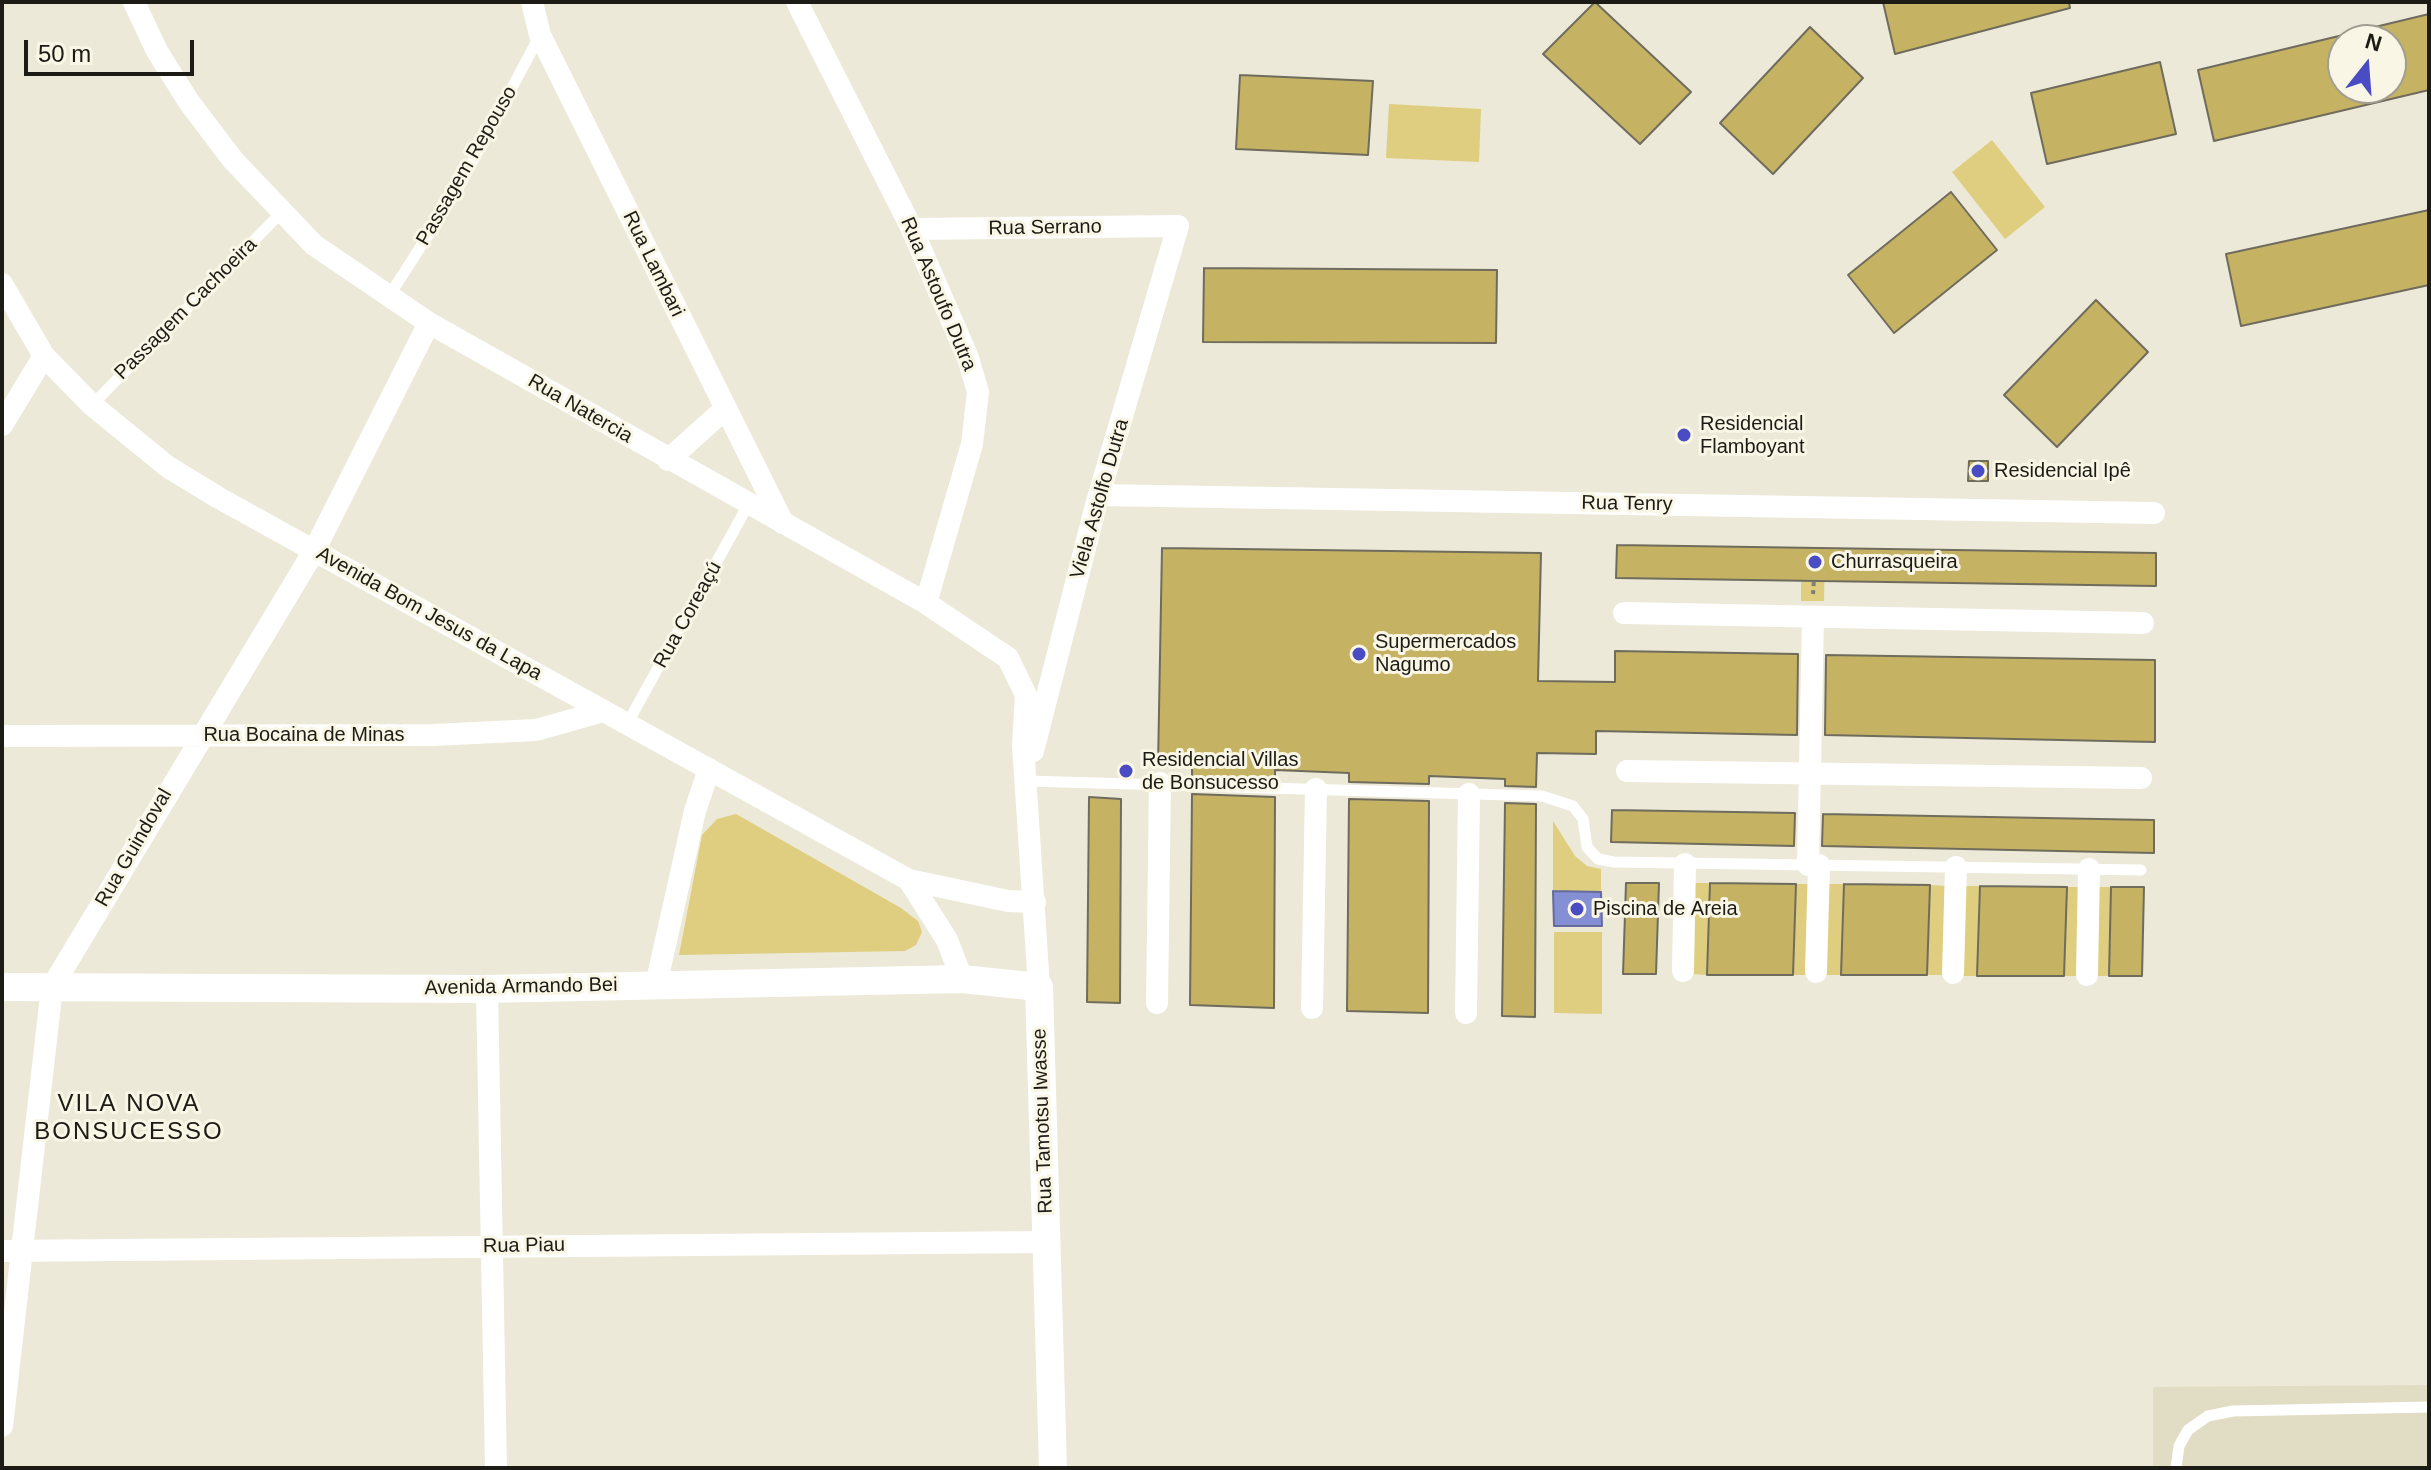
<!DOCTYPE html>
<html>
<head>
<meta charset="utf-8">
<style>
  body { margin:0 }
  #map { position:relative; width:2431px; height:1470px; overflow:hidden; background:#ece9d8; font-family:Arial,sans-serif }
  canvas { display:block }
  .frame { position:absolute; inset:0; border:4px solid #1c1b15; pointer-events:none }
  .north { position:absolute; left:2327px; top:24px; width:80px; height:80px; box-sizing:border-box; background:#faf6e5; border:2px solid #a19e92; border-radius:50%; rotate:17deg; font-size:22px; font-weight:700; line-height:32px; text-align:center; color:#1c1b15 }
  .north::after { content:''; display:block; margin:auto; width:28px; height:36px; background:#494cc2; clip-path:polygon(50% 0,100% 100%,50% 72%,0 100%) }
  .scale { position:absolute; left:24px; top:40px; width:170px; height:36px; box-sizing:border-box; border:4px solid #1c1b15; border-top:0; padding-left:10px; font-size:24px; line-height:28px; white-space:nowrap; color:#1c1b15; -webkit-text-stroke:6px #faf6e5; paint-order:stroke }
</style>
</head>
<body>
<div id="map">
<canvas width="2431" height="1470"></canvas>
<div class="frame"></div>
<div class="north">N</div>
<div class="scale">50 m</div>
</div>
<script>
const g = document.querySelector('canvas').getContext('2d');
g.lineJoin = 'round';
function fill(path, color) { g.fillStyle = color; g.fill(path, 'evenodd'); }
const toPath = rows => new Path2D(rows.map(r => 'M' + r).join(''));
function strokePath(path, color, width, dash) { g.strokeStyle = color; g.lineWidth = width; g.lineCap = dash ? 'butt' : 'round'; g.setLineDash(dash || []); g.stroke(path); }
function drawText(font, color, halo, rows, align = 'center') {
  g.font = font + ' Arial,sans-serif'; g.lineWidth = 6; g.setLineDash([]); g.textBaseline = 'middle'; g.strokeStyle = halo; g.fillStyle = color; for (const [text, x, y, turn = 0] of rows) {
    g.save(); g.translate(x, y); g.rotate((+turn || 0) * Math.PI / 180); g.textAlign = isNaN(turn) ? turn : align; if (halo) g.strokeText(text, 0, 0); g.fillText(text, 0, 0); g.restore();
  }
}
fill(toPath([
  [2429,1385,2429,1468,2153,1468,2153,1387]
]), '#e1dcc4');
fill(toPath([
  [1389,104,1481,109,1479,162,1386,158],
  [1992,140,2045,207,2005,239,1952,172],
  [1801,548,1825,548,1824,601,1801,601],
  [736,814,901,908,918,921,922,932,916,945,905,951,679,955,702,835,717,819],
  [1553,821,1575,856,1587,866,1601,869,1601,892,1553,891],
  [1694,883,1710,883,1707,975,1692,974],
  [1796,884,1812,884,1810,975,1793,975],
  [1827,884,1844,884,1841,975,1824,975],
  [1930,885,1947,886,1945,975,1927,975],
  [1963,886,1980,886,1977,976,1962,976],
  [2067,887,2084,887,2081,976,2064,976],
  [2095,887,2111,887,2109,976,2092,976],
  [1554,932,1602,932,1602,1014,1554,1013]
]), '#dfce80');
const water = toPath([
  [1553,891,1601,892,1602,926,1554,926,1553,891]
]);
fill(water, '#848fd4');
strokePath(water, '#656c9b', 2);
const building = toPath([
  [1595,2,1691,92,1640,144,1543,54,1595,2],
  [1883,2,2069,2,2070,8,1895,54,1883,2],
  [2429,14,2429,90,2214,141,2198,70,2343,35,2343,88,2391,88,2391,40,2351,40,2350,33,2429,14],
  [1810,27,1863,78,1773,174,1720,123,1810,27],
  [2160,62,2176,134,2047,164,2031,93,2160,62],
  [1240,75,1373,81,1368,155,1236,149,1240,75],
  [1951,192,1997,250,1894,333,1848,275,1951,192],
  [2429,210,2429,285,2241,326,2226,254,2429,210],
  [1204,268,1497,270,1496,343,1203,342,1204,268],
  [2096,300,2148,352,2057,447,2004,395,2096,300],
  [1969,461,1988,461,1988,481,1968,481,1969,461],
  [1617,545,2156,553,2156,586,1616,578,1617,545],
  [1162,548,1541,553,1538,681,1615,682,1615,651,1798,654,1797,735,1596,731,1596,754,1537,753,1536,787,1505,786,1505,779,1429,776,1429,784,1349,782,1349,773,1275,770,1275,780,1192,777,1192,767,1158,766,1162,548],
  [1826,655,2155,660,2155,742,1825,735,1826,655],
  [1192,794,1275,797,1274,1008,1190,1005,1192,794],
  [1089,797,1121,799,1120,1003,1087,1002,1089,797],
  [1349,799,1429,801,1428,1013,1347,1011,1349,799],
  [1505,803,1536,804,1535,1017,1502,1016,1505,803],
  [1612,810,1795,813,1794,846,1611,842,1612,810],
  [1823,814,2154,820,2154,853,1822,846,1823,814],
  [1626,883,1659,883,1656,974,1623,974,1626,883],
  [1710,883,1796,884,1793,975,1707,975,1710,883],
  [1844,884,1930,885,1927,975,1841,975,1844,884],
  [1980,886,2067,887,2064,976,1977,976,1980,886],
  [2111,887,2144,887,2142,976,2109,976,2111,887]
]);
fill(building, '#c5b363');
strokePath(building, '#6f6c5e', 2);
strokePath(toPath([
  [1813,594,1814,579]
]), '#807e73', 4, [4, 4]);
strokePath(toPath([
  [389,296,459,187,539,37],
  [92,405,281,213],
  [627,724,748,505],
  [1028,781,1542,796,1573,806,1583,819,1587,847,1598,859,1614,862,2141,870],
  [2176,1468,2179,1446,2188,1430,2208,1416,2233,1411,2429,1407]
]), '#fff', 11);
strokePath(toPath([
  [134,2,157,51,189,102,233,160,314,245,429,323,926,603,1008,658,1026,695,1023,745,1039,987],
  [532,2,540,35,783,523],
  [797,2,912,229,968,358,978,392,972,444,926,603],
  [912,229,1178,226,1096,505,1033,751],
  [2,284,44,356,92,405,168,467,219,498,909,880,1008,901,1035,902],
  [2,425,44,356],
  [668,460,725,409],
  [1099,495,2154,513],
  [1624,613,2143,623],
  [2,736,433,735,536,730,604,711],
  [1627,771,2141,778],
  [1808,865,1813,617],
  [909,880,947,940,962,979],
  [1683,971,1685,864],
  [1816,972,1819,865],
  [1953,973,1956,867],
  [2087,975,2089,869],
  [656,985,695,811,709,769],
  [487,989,496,1468],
  [1157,1003,1160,783],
  [1312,1008,1316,789],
  [1466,1013,1469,794],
  [2,1251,1046,1242],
  [2,1426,52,987,314,551,429,323]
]), '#fff', 22);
strokePath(toPath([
  [2,987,487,989,962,979,1039,987,1053,1468]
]), '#fff', 28);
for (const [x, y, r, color] of [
  [1684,435,8,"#494cc2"],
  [1978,471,8,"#494cc2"],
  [1815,562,8,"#494cc2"],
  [1359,654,8,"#494cc2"],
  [1126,771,8,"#494cc2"],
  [1577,909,8,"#494cc2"]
]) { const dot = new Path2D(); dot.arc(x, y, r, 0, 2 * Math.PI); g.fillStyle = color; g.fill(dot); strokePath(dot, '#faf6e5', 3); }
drawText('20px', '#1c1b15', '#faf6e5', [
  ["Passagem Repouso",467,166,-60],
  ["Rua Serrano",1045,228,-1],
  ["Rua Lambari",653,264,64],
  ["Rua Astoufo Dutra",938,294,67],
  ["Passagem Cachoeira",186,309,-45],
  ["Rua Natercia",580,409,30],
  ["Viela Astolfo Dutra",1100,499,-74],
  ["Rua Tenry",1627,504,1],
  ["Avenida Bom Jesus da Lapa",429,614,29],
  ["Rua Coreaçú",688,615,-61],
  ["Rua Bocaina de Minas",304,735],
  ["Rua Guindoval",134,848,-60],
  ["Avenida Armando Bei",521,987,-1],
  ["Rua Tamotsu Iwasse",1043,1121,-92],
  ["Rua Piau",524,1246,-1]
]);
drawText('20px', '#1c1b15', '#faf6e5', [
  ["Residencial",1700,424],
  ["Flamboyant",1700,447],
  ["Residencial Ipê",1994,471],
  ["Churrasqueira",1831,562],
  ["Supermercados",1375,642],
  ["Nagumo",1375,665],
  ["Residencial Villas",1142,760],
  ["de Bonsucesso",1142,783],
  ["Piscina de Areia",1593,909]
], 'left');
g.letterSpacing = '2px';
drawText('24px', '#1c1b15', '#faf6e5', [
  ["VILA NOVA",129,1104],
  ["BONSUCESSO",129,1132]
]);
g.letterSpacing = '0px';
</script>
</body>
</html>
